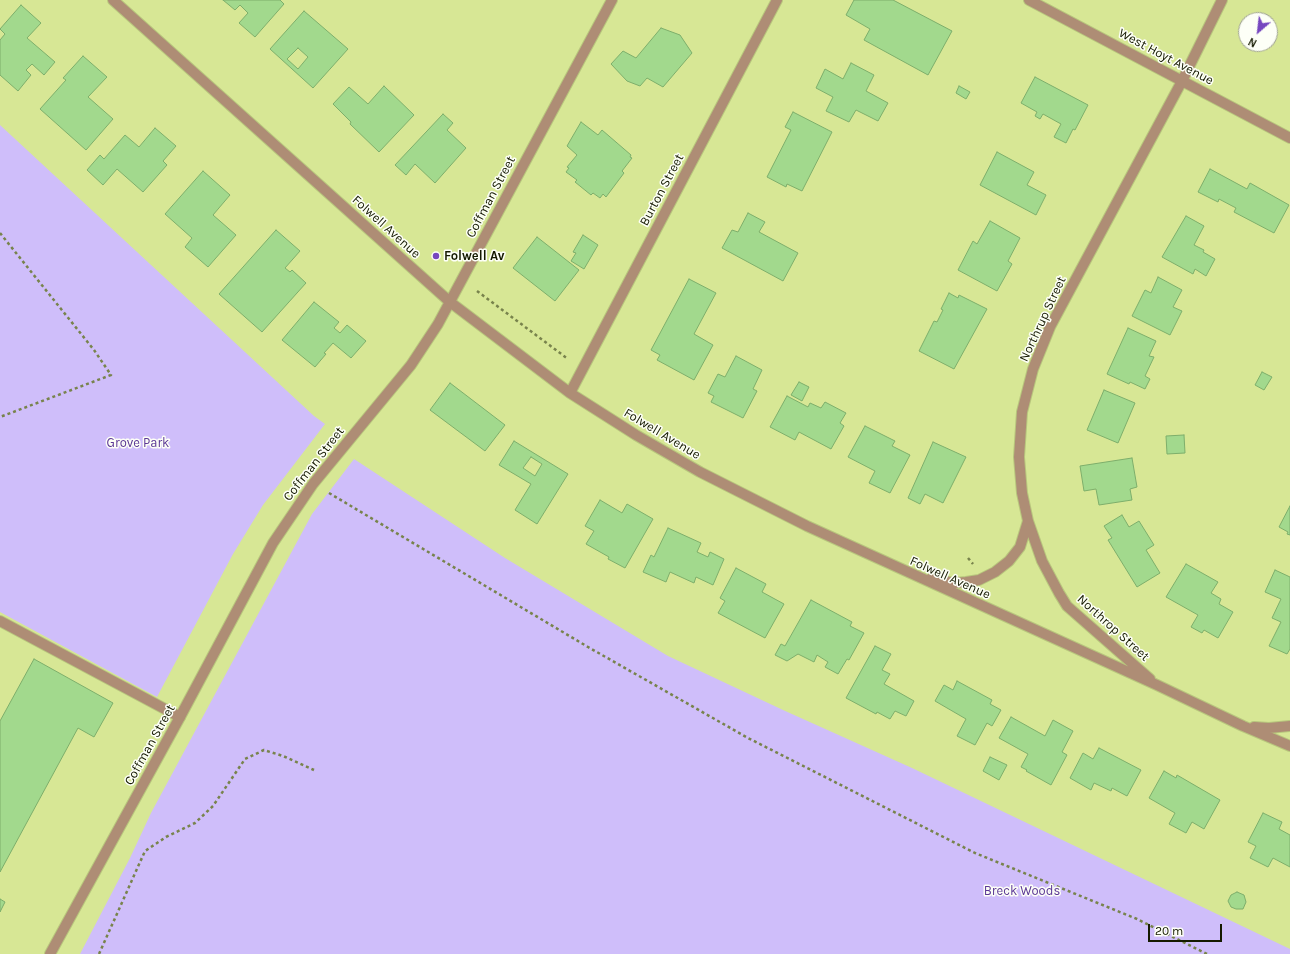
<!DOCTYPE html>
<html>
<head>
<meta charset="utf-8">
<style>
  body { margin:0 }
  #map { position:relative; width:1290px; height:954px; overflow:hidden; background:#d7e795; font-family:Karla,sans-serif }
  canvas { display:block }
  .north { position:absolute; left:1238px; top:12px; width:40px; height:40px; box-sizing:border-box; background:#fdfff7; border:1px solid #a0a394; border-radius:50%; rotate:208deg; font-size:11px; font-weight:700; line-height:16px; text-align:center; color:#151a00 }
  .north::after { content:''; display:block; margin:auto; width:14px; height:18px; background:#7647bf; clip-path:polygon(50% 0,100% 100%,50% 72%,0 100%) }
  .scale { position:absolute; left:1148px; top:924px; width:74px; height:18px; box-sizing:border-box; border:2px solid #151a00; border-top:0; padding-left:5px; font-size:12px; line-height:14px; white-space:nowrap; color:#151a00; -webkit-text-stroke:3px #fdfff7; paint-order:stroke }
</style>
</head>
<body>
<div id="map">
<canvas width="1290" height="954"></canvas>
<div class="north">N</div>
<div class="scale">20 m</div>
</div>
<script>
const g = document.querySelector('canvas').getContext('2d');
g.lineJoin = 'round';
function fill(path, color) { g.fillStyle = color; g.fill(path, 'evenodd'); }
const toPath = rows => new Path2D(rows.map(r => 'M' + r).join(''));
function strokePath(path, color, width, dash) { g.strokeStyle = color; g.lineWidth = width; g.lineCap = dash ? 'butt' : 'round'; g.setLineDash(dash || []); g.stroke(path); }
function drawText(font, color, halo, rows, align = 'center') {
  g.font = font + ' Karla,sans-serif'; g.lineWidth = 3; g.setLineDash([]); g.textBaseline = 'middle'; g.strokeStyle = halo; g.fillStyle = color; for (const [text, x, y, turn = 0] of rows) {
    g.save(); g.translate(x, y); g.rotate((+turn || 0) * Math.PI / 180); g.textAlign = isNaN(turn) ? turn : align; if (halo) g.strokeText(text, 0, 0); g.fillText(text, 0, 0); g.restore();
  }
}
fill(toPath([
  [0,125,314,416,325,424,263,505,233,554,157,697,0,612],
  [354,459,505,558,668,656,783,710,912,768,1290,949,1290,954,80,954,130,858,151,813,312,514]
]), '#cfbefa');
const building = toPath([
  [223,0,280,0,284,4,255,37,239,23,248,13,240,5,235,10,223,0],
  [854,0,893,0,952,31,928,75,864,40,870,29,846,15,854,0],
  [21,5,41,23,27,38,55,62,44,75,32,64,26,70,31,75,18,91,0,75,0,40,5,34,0,29,21,5],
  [304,11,348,49,313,88,270,49,304,11],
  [298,48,308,57,298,69,287,59,298,48],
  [661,28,680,35,692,53,663,87,647,78,640,86,627,81,611,64,623,51,636,58,661,28],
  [83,56,107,77,88,97,113,119,86,150,40,109,66,80,63,78,83,56],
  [851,63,874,75,866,91,888,103,878,121,856,110,849,122,826,111,833,97,816,88,825,69,843,79,851,63],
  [1035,77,1088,105,1075,130,1073,129,1066,143,1054,137,1061,124,1043,114,1040,119,1035,116,1037,112,1021,103,1035,77],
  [384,86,414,115,379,152,350,124,351,122,333,104,349,87,368,104,384,86],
  [959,86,970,92,966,99,956,93,959,86],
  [793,112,832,132,802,191,787,184,786,187,767,177,791,130,785,127,793,112],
  [443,114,453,123,447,130,466,148,435,183,415,164,406,175,395,165,443,114],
  [581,122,598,135,602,130,631,155,630,157,632,158,622,171,624,173,606,197,603,194,600,198,593,193,591,195,575,182,577,180,566,172,569,168,567,167,577,155,567,146,581,122],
  [155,128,176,146,163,161,167,165,143,192,117,169,103,185,87,170,100,155,104,159,125,135,139,147,155,128],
  [997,152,1034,172,1027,185,1046,195,1036,215,980,185,997,152],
  [1210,169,1247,189,1250,183,1289,205,1274,233,1234,212,1236,208,1219,199,1218,202,1198,192,1210,169],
  [203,171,230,195,213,215,236,235,208,267,185,247,192,238,165,214,203,171],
  [748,213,765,222,759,232,798,253,783,281,722,248,732,230,738,232,748,213],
  [1186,216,1204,226,1194,245,1204,250,1203,252,1215,259,1206,276,1195,269,1193,274,1162,257,1186,216],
  [990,221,1020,238,1008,261,1012,264,997,291,958,270,973,241,977,244,990,221],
  [276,230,300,251,285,268,290,272,292,270,306,283,262,332,219,294,276,230],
  [583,235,598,245,584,269,571,261,576,253,573,252,583,235],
  [537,237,579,270,555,301,513,268,537,237],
  [1158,277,1182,290,1173,307,1182,311,1170,335,1132,316,1145,290,1151,293,1158,277],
  [689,279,716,293,694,334,713,345,694,380,657,360,660,355,651,350,689,279],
  [949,293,958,298,959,295,987,309,954,369,919,351,934,321,937,322,943,310,941,309,949,293],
  [314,302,339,322,334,328,340,333,347,325,366,341,351,358,333,343,324,353,326,354,315,367,282,340,314,302],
  [1128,328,1156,341,1149,356,1154,357,1145,376,1150,379,1145,389,1130,382,1129,384,1107,374,1128,328],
  [736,356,762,370,753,389,757,391,743,418,711,402,714,396,708,393,718,374,725,377,736,356],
  [1262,372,1272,377,1264,390,1255,385,1262,372],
  [799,382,809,387,802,401,791,395,799,382],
  [450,383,505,425,485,451,430,410,450,383],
  [1104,390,1135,403,1118,443,1087,430,1104,390],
  [787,396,808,407,810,403,821,408,825,402,846,413,840,423,844,426,831,449,799,432,795,440,770,427,787,396],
  [865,426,895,441,892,446,910,455,890,493,869,483,875,471,848,457,865,426],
  [1184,435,1185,453,1167,454,1166,436,1184,435],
  [514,441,568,474,537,524,515,510,531,484,499,465,514,441],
  [531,457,542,464,535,476,523,468,531,457],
  [933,442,966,457,943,503,925,494,920,504,908,498,933,442],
  [1132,458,1137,487,1130,489,1132,500,1099,505,1096,489,1084,491,1080,466,1132,458],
  [600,500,622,513,627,504,653,519,625,568,608,559,609,557,586,544,594,531,585,526,600,500],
  [1290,506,1290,535,1287,534,1288,532,1279,527,1290,506],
  [1122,515,1129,527,1139,521,1154,545,1146,550,1160,573,1137,587,1108,540,1112,538,1104,526,1122,515],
  [668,528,701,543,697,552,708,557,710,552,724,559,713,585,696,577,694,583,670,572,666,582,643,572,651,555,654,557,668,528],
  [1186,564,1218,582,1211,593,1221,599,1219,604,1233,612,1218,638,1204,630,1202,633,1191,627,1198,615,1166,597,1186,564],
  [736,568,766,584,762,592,784,604,765,638,718,613,725,601,720,598,736,568],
  [1275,570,1290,577,1290,649,1287,654,1269,646,1281,622,1272,618,1281,599,1265,592,1275,570],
  [811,600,852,622,850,626,864,633,849,660,847,659,838,674,825,667,828,662,817,655,814,662,798,654,787,661,775,655,781,644,785,646,811,600],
  [875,646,891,654,882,670,890,674,884,684,914,701,906,716,895,711,890,719,877,712,876,714,846,698,875,646],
  [34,659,113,703,94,737,78,728,0,872,0,721,34,659],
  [957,681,992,700,990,704,1001,710,992,726,987,723,975,745,957,736,966,719,935,701,944,685,953,690,957,681],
  [1011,717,1045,736,1053,720,1073,731,1062,752,1067,755,1051,785,1026,771,1027,770,1021,767,1028,754,999,738,1011,717],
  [1099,748,1141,770,1127,796,1112,788,1111,791,1094,783,1091,790,1070,778,1083,753,1093,759,1099,748],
  [990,757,1007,765,999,780,983,771,990,757],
  [1164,771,1176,778,1177,775,1220,800,1204,829,1192,822,1186,833,1169,824,1175,813,1149,798,1164,771],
  [1263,813,1282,822,1279,829,1290,835,1290,867,1273,858,1268,867,1250,858,1256,846,1248,842,1263,813],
  [1237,892,1244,895,1246,902,1243,909,1236,909,1231,907,1228,901,1231,895,1237,892],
  [0,899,5,902,0,912,0,899]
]);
fill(building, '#a2d98d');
strokePath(building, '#7dae6b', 1);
const service = toPath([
  [0,621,180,717]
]);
const minor = toPath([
  [113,0,450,302,570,393,636,435,700,472,807,526,1157,685,1243,726,1290,746],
  [1029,0,1290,138],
  [570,393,777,0],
  [930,579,955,583,966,582,979,580,995,572,1009,561,1020,547,1028,521],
  [1150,679,1067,606,1059,593,1042,561,1028,521,1022,493,1019,457,1022,412,1033,369,1050,327,1182,81,1222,0],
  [1254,727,1269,728,1290,726],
  [50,954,180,717,273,543,313,484,411,365,438,324,612,0]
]);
strokePath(service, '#b8c67d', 12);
strokePath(minor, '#b8c67d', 12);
strokePath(toPath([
  [0,233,94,350,111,375,0,417],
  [477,291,568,359],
  [329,493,588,647,748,738,975,853,1137,919,1207,954],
  [968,558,973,564],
  [99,954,145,851,166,837,195,823,213,806,245,759,264,750,283,756,314,770]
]), '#78834c', 2.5, [3, 3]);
strokePath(service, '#ae8d75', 10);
strokePath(minor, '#ae8d75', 10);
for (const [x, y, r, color] of [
  [436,256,4,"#7647bf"]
]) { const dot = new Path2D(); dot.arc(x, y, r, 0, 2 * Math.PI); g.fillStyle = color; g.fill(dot); strokePath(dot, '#fdfff7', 1.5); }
drawText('13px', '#151a00', '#fdfff7', [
  ["West Hoyt Avenue",1166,57,28],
  ["Burton Street",662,190,-62],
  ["Coffman Street",491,197,-62],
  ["Folwell Avenue",386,227,42],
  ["Northrup Street",1043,319,-65],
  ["Folwell Avenue",662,434,31],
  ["Coffman Street",314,464,-52],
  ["Folwell Avenue",950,578,24],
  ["Northrop Street",1113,628,42],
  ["Coffman Street",150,745,-61]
]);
drawText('bold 13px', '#151a00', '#fdfff7', [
  ["Folwell Av",444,256]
], 'left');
drawText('13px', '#5b3795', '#fdfff7', [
  ["Grove Park",138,443],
  ["Breck Woods",1022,891]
]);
</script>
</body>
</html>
